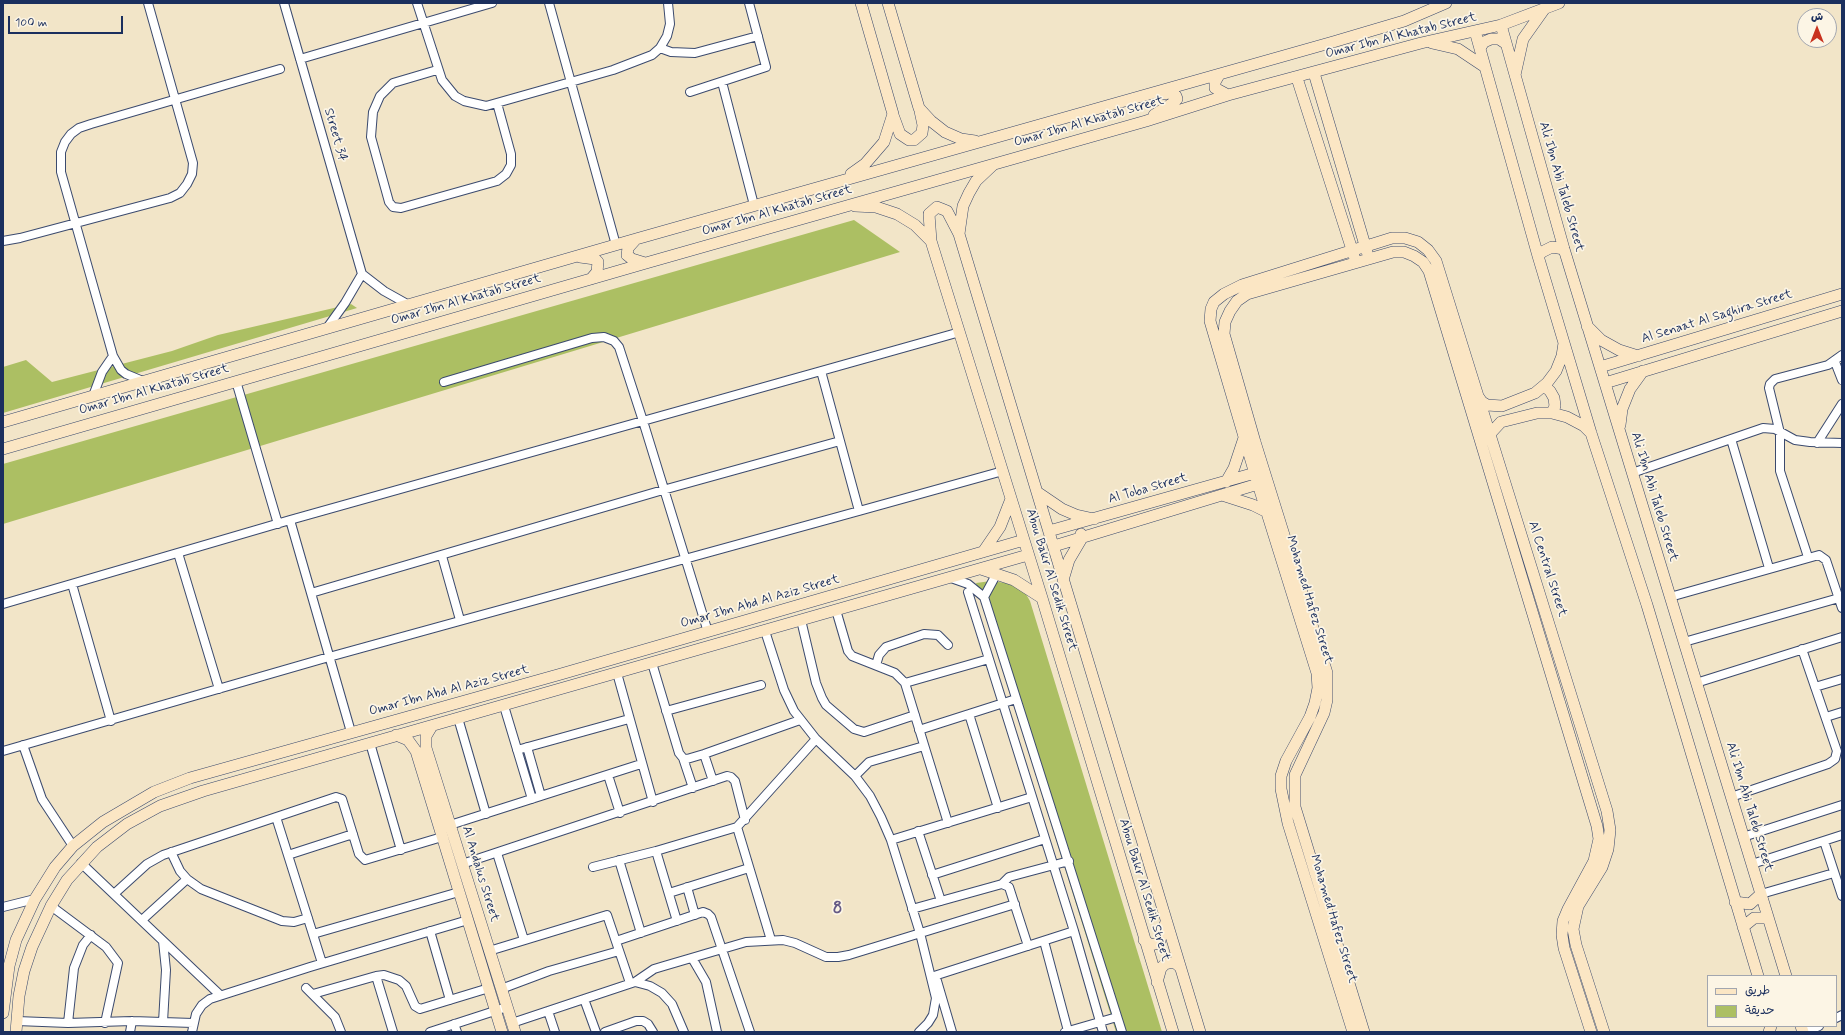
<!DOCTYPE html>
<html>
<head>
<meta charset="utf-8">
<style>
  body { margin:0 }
  #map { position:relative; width:1845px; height:1035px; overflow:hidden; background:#f2e5c8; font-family:Mynerve,"Playpen Sans Arabic",sans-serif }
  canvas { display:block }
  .frame { position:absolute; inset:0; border:4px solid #1b2f5e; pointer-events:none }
  .legend { position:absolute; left:1707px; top:975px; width:130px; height:52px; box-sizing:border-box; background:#fcf5e5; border:1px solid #a2a6af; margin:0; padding:5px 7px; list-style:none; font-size:12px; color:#1b2f5e }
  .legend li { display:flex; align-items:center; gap:8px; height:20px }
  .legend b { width:20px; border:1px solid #a2a6af }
  .north { position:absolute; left:1797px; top:8px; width:40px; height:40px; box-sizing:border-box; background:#fcf5e5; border:1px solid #a2a6af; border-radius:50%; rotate:0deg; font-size:11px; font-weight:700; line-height:16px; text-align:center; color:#1b2f5e }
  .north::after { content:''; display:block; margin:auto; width:14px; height:18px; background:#c8321e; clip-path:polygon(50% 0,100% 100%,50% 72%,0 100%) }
  .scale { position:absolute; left:8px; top:16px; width:115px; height:18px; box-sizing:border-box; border:2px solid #1b2f5e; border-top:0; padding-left:5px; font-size:12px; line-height:14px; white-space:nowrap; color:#1b2f5e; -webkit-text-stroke:3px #fcf5e5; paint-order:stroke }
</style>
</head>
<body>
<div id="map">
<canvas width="1845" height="1035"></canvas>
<div class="frame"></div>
<ul class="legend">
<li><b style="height:5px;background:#fbe6c4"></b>طريق</li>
<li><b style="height:11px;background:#acbf63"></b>حديقة</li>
</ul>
<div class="north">ش</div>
<div class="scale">100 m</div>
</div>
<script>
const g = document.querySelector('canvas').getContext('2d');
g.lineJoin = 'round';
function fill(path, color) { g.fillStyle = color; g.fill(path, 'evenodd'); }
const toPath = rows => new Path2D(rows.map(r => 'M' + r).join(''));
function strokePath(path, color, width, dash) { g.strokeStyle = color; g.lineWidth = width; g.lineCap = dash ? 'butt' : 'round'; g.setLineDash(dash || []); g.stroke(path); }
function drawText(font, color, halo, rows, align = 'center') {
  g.font = font + ' Mynerve,sans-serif'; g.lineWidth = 3.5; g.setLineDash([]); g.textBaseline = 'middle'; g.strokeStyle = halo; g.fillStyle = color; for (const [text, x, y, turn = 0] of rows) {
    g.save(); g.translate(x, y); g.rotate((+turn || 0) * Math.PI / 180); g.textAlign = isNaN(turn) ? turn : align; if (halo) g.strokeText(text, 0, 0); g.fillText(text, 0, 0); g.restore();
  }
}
fill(toPath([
  [854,220,900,252,3,524,3,464],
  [351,304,357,308,3,413,3,367,26,360,52,382,172,351,218,335],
  [991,581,1006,583,1023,589,1030,601,1162,1032,1116,1032,976,583]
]), '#acbf63');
const street = toPath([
  [284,3,362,274],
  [417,3,442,80,455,96,464,101,486,106,613,70,652,55,660,48,667,36,670,24,668,3],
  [549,3,616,245],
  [660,48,671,52,695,53,758,36],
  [300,59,492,3],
  [437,70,393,83,380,96,373,112,371,137,389,202,393,207,401,208,497,181,506,174,511,165,511,154,497,103],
  [722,82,754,205],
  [690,92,766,67,749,3],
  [3,241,20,238,170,198,180,193,187,184,192,174,193,163,148,3],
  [362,274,384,291,409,305],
  [327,328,345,303,362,274],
  [1835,362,1842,380],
  [821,371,859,511,1003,471],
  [143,381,126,374,121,370,113,356,61,172,61,152,65,142,71,134,79,128,91,124,280,69],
  [236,381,278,524],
  [444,382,592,338,604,337,614,341,619,347,643,421,708,632],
  [93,396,102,372,113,356],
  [1731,439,1769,568],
  [1817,443,1842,404],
  [1632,473,1763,428,1775,429,1795,440,1810,442,1842,443],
  [290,520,351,732],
  [178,553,219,689],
  [442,556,460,620],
  [1808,557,1780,471,1780,433,1769,388,1770,384,1775,379,1828,365,1842,355],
  [951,578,968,584,984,597,1122,1032],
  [72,584,111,721],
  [968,592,1074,931,1103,1032],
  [311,593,663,490,840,441],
  [984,597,997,573],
  [1670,597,1819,555,1826,560,1842,608],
  [3,604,290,520,960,332],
  [836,610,848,651,852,656,895,673,905,683,948,823],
  [801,620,816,683,822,698,826,705,854,729,864,732,915,715],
  [765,631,784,690,794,711,816,739,855,776,870,796,881,817,891,840,920,933,936,998,933,1015,928,1023,919,1032],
  [1684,642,1839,598],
  [652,663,679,753,683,758,687,759,704,754,800,720],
  [876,665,879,655,886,647,924,634,938,635,948,645],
  [617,673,653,802],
  [905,683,989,659],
  [1696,683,1842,637],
  [1815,687,1842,679],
  [504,706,532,799],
  [666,711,761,685],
  [969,714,998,808],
  [1826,717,1842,712],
  [458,718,486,814],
  [919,730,1016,699],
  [370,743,401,850],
  [23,745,42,799,73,846],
  [527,747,541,796],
  [517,750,629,719],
  [3,751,329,657,859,511],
  [704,754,713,781],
  [683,758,693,788],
  [608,775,620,813],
  [855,776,869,762,924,746],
  [1731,797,1828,764,1835,759,1837,751,1802,649],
  [276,817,322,963],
  [450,825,641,764],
  [737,827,771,940],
  [918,831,941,901],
  [1743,837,1842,805],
  [891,840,1032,797],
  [1824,841,1842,896],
  [656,851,677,921],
  [171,852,180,871,187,879,201,889,282,921,294,922,308,918],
  [497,853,524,940],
  [288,855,353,834],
  [619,860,641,933],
  [81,863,220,995],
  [462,864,727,776,731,777,735,781,745,820],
  [1752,864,1842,835],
  [593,867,656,851,737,827,816,739],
  [932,875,1045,839],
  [1002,884,1009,887,1028,946],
  [687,887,695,915],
  [669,893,749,868],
  [114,894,147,864,163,855,336,797,342,799,359,854,365,860,442,837],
  [1761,894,1834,873],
  [51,906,106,947,118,963,105,1023],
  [3,907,35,899],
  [912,909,1002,884,1009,877,1069,861],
  [142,920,187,879],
  [430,931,450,1000],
  [313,934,459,892],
  [616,941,703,912,708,914,711,917,750,1032],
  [1044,941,1068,1031],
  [489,951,607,915,630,983],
  [692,958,706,982,717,1032],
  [376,976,393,1032],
  [931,977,1074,931],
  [937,981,952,1032],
  [635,982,654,969,664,966,746,942,783,940,795,943,826,957,838,957,849,955,1015,904],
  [306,988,335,1017,341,1032],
  [501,989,549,971,619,951],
  [313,994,376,976,384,975,399,980,406,986,415,1006,420,1009,489,988],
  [584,999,596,1032],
  [548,1011,555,1032],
  [1836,1018,1842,1015],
  [17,1021,68,1023,132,1021,193,1023],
  [163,1022,166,970,163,941],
  [68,1023,74,968,83,945,91,935],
  [512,1023,635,982,650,986,662,993,672,1004,684,1032],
  [454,1024,457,1032],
  [130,1032,132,1021],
  [192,1032,196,1014,202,1005,210,999,310,967,468,920],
  [430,1032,507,1007],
  [605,1032,636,1021,643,1021,648,1024,653,1032],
  [1065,1032,1117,1017],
  [1806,1032,1819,1026]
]);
const secondary = toPath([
  [888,3,919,108,931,121,945,132,961,139,975,141],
  [1501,25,1564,249,1786,976],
  [1475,31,1538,256,1591,433,1647,605,1758,976],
  [1432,43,1458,49,1485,67],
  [1480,48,1484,42,1491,39,1499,39,1505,43],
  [1314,73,1367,252],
  [1219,75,1215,82,1215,88,1228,95],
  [1515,75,1523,39,1545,8],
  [1297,78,1354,256],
  [893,115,900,134,909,140,914,140,922,133,923,125,920,111],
  [1154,115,1173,103,1177,99,1176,96,1171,93,1161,94],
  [993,165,976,181,969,193,963,206,959,234,1200,1032],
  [851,174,865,164,884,142,893,114,861,3],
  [855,206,876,207,897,214,915,225,931,241,1042,598,1173,1032],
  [636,239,628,248,627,255,632,259,645,263],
  [931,241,929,214,937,207,947,211,959,234],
  [1538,256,1542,252,1552,247,1564,249],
  [580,257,595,259,598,262,597,272,591,279],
  [1587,326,1601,340,1619,350,1638,356],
  [1600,367,1842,294],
  [1605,383,1842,311],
  [1544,386,1550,391,1554,398,1555,406,1552,413],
  [1477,395,1482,402,1487,405,1502,406,1535,393,1547,383,1556,371,1562,356,1564,343],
  [3,422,636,239,1333,42,1404,21,1446,3],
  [1620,425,1622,409,1630,389,1643,371],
  [1489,435,1501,422,1537,413,1552,413,1567,417,1584,426,1591,433],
  [3,449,646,263,1146,121,1228,95,1421,43,1501,25,1559,3],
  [1226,482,1234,468,1244,438],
  [1037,492,1062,509,1076,515,1094,519],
  [1222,495,1253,505,1267,512],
  [1049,531,1255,473],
  [1054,546,1258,484],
  [983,552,1000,527,1011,499],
  [981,569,1014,580,1042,598],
  [1063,580,1069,560,1082,538,1081,534],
  [432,726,426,736,426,748,515,1032],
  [396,735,408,740,416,751,502,1032],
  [1735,902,1750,904,1761,894],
  [1743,927,1754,918,1768,918],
  [1144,940,1151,945,1159,943,1166,922],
  [1157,982,1161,968,1165,964,1174,962,1180,967],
  [3,1013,9,966,16,940,35,899,55,867,73,846,103,822,154,792,190,778,561,674,1024,540],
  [1801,1026,1803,1032],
  [16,1032,19,996,24,971,32,947,51,906,67,880,97,847,127,824,160,806,203,791,1028,555],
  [1353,1032,1288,823,1281,789,1281,776,1286,761,1310,717,1315,703,1318,688,1317,673,1258,484,1210,321,1211,309,1214,302,1224,294,1242,285,1392,238,1405,238,1418,242,1428,250,1436,261,1607,811,1610,830,1608,849,1602,867,1578,906,1573,929,1576,945,1604,1032],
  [1364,1032,1295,807,1295,775,1324,713,1327,700,1327,673,1255,442,1224,334,1225,322,1230,311,1237,301,1247,294,1393,252,1404,252,1414,256,1423,262,1429,271,1597,826,1599,839,1594,861,1568,909,1563,921,1562,935,1564,948,1591,1032],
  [1769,1032,1771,1026]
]);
strokePath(street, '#3b4a6e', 10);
strokePath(secondary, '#3b4a6e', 12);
strokePath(street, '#fff', 8);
strokePath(secondary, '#fbe6c4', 11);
drawText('13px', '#1b2f5e', '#fcf5e5', [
  ["Omar Ibn Al Khatab Street",1401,36,-14],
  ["Omar Ibn Al Khatab Street",1089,122,-16],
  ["Street 34",335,135,74],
  ["Ali Ibn Abi Taleb Street",1561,187,74],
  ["Omar Ibn Al Khatab Street",777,211,-16],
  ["Omar Ibn Al Khatab Street",466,300,-16],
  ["Al Senaat Al Saghira Street",1717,317,-17],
  ["Omar Ibn Al Khatab Street",154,390,-16],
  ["Al Toba Street",1148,489,-16],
  ["Ali Ibn Abi Taleb Street",1654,497,73],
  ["Al Central Street",1547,569,72],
  ["Abou Bakr Al Sedik Street",1051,580,73],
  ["Mohamed Hafez Street",1309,600,73],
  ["Omar Ibn Abd Al Aziz Street",760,602,-16],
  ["Omar Ibn Abd Al Aziz Street",449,691,-15],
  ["Ali Ibn Abi Taleb Street",1749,807,73],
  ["Al Andalus Street",480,874,73],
  ["Abou Bakr Al Sedik Street",1144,890,73],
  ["Mohamed Hafez Street",1333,919,73]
]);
g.letterSpacing = '1px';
drawText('bold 17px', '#645985', '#fcf5e5', [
  ["8",838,909]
]);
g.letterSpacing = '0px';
</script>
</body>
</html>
